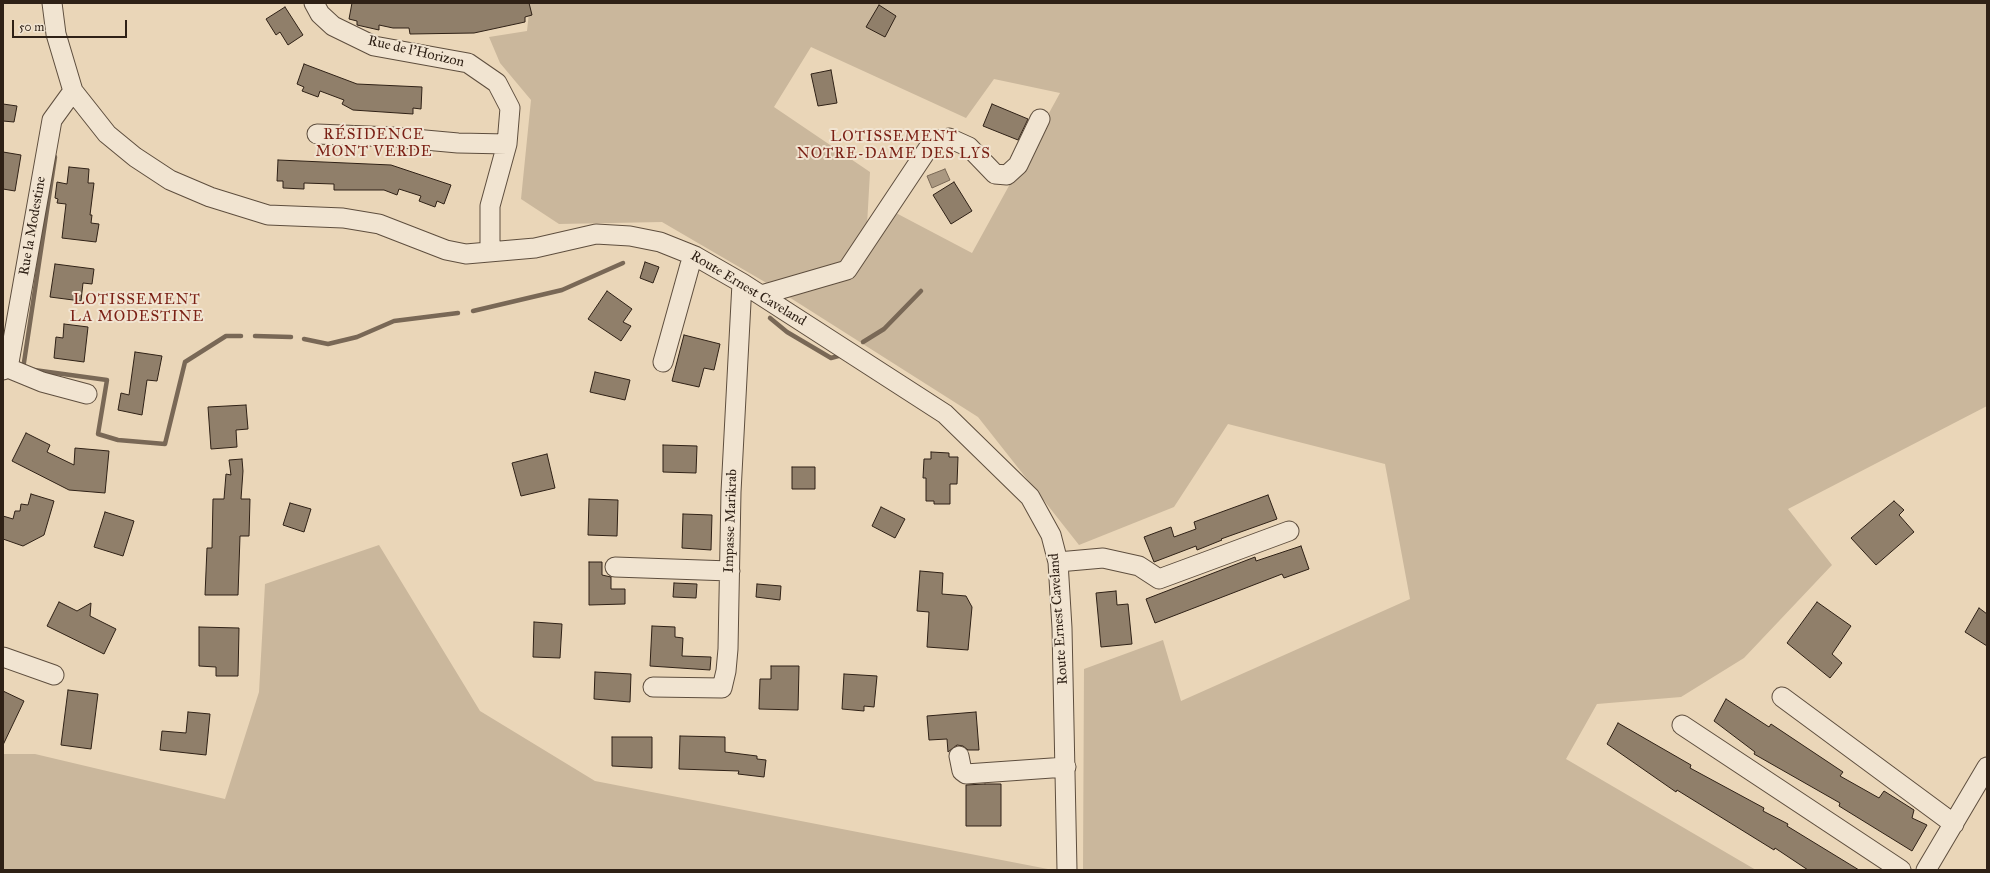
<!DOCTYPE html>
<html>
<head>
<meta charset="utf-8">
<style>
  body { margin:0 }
  #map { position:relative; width:1990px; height:873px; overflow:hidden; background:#ead6b8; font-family:"IM FELL Great Primer",serif }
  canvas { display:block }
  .frame { position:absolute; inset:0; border:4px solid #2f2116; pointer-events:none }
  .scale { position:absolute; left:12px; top:20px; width:115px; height:18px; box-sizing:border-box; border:2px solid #2f2116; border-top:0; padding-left:5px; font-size:12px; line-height:14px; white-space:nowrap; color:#2f2116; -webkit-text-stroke:3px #f1e4d1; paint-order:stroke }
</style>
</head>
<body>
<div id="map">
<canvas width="1990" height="873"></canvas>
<div class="frame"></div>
<div class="scale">50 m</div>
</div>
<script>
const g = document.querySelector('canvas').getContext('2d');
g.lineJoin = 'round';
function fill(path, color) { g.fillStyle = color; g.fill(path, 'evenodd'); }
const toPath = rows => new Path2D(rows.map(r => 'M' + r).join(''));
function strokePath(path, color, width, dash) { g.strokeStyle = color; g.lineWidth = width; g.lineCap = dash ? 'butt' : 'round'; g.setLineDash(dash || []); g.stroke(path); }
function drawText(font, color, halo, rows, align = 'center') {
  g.font = font + ' "IM FELL Great Primer",serif'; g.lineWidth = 4; g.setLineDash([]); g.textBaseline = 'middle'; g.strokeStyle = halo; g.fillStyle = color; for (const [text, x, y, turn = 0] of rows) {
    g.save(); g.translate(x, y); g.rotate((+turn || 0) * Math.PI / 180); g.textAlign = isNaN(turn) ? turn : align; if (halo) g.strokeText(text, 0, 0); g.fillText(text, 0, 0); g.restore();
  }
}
fill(toPath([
  [530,3,1987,3,1987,406,1788,509,1832,565,1744,658,1681,697,1597,704,1566,759,1756,870,1083,870,1084,669,1163,640,1181,701,1410,599,1385,464,1228,424,1174,507,1079,545,978,417,770,285,662,222,559,224,521,199,531,100,500,63,489,37,527,31],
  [811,47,966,118,994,79,1060,93,972,253,896,213,866,243,870,172,774,107],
  [379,545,480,711,595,781,1053,870,3,870,3,754,35,754,225,799,259,692,265,584]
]), '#cab79c');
const water = toPath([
  [945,169,950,180,932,188,927,176,945,169]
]);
fill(water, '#aa9881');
strokePath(water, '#796856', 1);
strokePath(toPath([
  [473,311,562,290,623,263],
  [770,318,787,332,831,358,842,355],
  [255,336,291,337],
  [304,339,328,344,357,337,394,321,458,313],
  [863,342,884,329,921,291],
  [23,369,55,157],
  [34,370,107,380,98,434,118,440,165,444,185,362,226,336,241,336]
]), '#796856', 4.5);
const building = toPath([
  [352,3,529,3,532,15,525,17,525,22,474,33,410,34,409,28,393,28,379,25,379,30,357,25,357,21,349,19,352,3],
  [879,5,896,16,885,37,866,27,879,5],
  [285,7,303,35,288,45,280,32,276,35,266,19,285,7],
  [304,64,357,84,422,87,421,109,413,108,413,114,353,110,342,104,344,100,320,91,318,97,302,91,304,87,297,84,304,64],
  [831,70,837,103,818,106,811,74,831,70],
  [3,104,17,106,14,122,3,121,3,104],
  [992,104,1028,119,1018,140,983,126,992,104],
  [3,152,21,155,15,191,3,189,3,152],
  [278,160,391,165,451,185,444,204,437,201,435,207,419,201,421,196,399,189,397,195,384,190,334,190,334,184,304,183,304,189,283,188,283,181,277,181,278,160],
  [69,167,89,169,88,183,94,183,90,215,92,215,91,223,99,224,96,242,62,238,66,204,57,203,58,199,55,198,57,182,67,184,69,167],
  [954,182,972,211,951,224,933,195,954,182],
  [645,262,659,267,653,283,640,278,645,262],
  [55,264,94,269,92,284,83,283,81,301,50,297,55,264],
  [607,291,632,309,623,322,631,326,621,341,588,319,607,291],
  [64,324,88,327,84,362,54,358,56,337,63,338,64,324],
  [684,335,720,344,714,370,704,368,699,387,672,381,684,335],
  [135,352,162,356,157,381,147,380,142,415,118,410,121,393,129,395,135,352],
  [595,372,630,380,625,400,590,392,595,372],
  [246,405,248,429,236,430,237,447,211,449,208,407,246,405],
  [26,433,50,445,47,452,74,465,75,448,109,451,105,493,69,490,12,461,26,433],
  [663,445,697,446,696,473,663,472,663,445],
  [931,452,949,453,949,457,958,457,957,484,950,484,950,504,934,504,934,501,926,501,926,478,923,478,924,459,931,459,931,452],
  [547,454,555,488,521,496,512,463,547,454],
  [242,459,243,471,241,499,250,499,249,536,240,536,238,595,205,595,207,548,212,548,213,499,224,499,226,474,231,475,229,460,242,459],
  [792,467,815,467,815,489,792,489,792,467],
  [31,494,54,501,44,535,23,546,3,539,3,516,13,519,15,511,20,511,21,504,28,505,31,494],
  [1268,495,1277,519,1221,539,1222,540,1197,550,1196,546,1154,562,1144,537,1171,527,1174,537,1196,529,1194,522,1268,495],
  [589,499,618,500,617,536,588,535,589,499],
  [1894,501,1904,510,1899,515,1914,532,1876,565,1851,538,1894,501],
  [290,503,311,509,304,532,283,525,290,503],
  [881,507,905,519,895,538,872,526,881,507],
  [105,512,134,521,123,556,94,547,105,512],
  [683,514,712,515,711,550,682,548,683,514],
  [1301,546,1309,569,1284,578,1282,574,1155,623,1146,599,1255,557,1256,561,1301,546],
  [589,562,602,562,602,575,611,577,611,589,625,589,625,604,589,605,589,562],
  [920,571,943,573,942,594,966,596,972,607,968,650,927,647,929,612,917,611,920,571],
  [674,583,697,584,696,598,673,597,674,583],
  [757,584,781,586,780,600,756,597,757,584],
  [1116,591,1117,605,1128,604,1132,644,1101,647,1096,593,1116,591],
  [59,602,77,611,91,603,90,616,116,629,104,654,47,626,59,602],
  [1817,602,1851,626,1832,654,1842,663,1830,678,1787,643,1817,602],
  [1979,608,1987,614,1987,646,1965,632,1979,608],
  [534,622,562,624,560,658,533,657,534,622],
  [652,626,675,627,675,637,683,638,682,656,711,657,710,670,650,666,652,626],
  [199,627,239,628,238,676,216,676,216,667,199,666,199,627],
  [771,666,799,666,798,710,759,709,760,679,771,679,771,666],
  [595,672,631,674,630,702,594,699,595,672],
  [844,674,877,676,874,707,864,706,864,711,842,709,844,674],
  [68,690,98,694,91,749,61,745,68,690],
  [3,691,24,701,3,745,3,691],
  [1726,699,1769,727,1771,724,1843,772,1840,776,1879,798,1884,791,1914,810,1912,818,1927,825,1912,851,1839,806,1840,803,1754,754,1755,752,1714,721,1726,699],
  [188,712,210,714,206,755,160,750,162,731,186,733,188,712],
  [976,712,979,750,968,750,963,746,957,745,948,752,947,739,929,740,927,716,976,712],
  [1618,723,1691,765,1690,768,1764,808,1763,811,1788,824,1787,826,1859,870,1808,870,1775,848,1774,850,1677,790,1676,792,1607,744,1618,723],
  [680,736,725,737,725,752,757,756,757,759,766,760,764,777,738,774,739,771,679,769,680,736],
  [612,737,652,737,652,768,612,766,612,737],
  [985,784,1001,784,1001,826,966,826,966,785,985,784]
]);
fill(building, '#907f6a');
strokePath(building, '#2f2116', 1);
const minor = toPath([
  [52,3,56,34,73,91,107,134,135,157,170,180,210,197,268,215,343,218,379,224,446,250,466,254,535,248,596,234,630,236,660,242,695,256,742,283,945,414,1030,497,1051,535,1058,562,1062,628,1067,870],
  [314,3,320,14,333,26,374,46,468,63,497,83,510,108,507,144,490,206,490,251],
  [317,134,392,137,458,143,507,144],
  [761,295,847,270,933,141,949,138,969,147,995,174,1007,175,1018,165,1040,119],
  [663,362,690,265,695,256],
  [8,368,52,120,73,91],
  [3,370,8,368,42,382,87,394],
  [1058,562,1103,558,1139,566,1159,579,1289,531],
  [615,567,730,571],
  [3,657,54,675],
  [653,687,722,688,726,671,728,649,731,492,742,283],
  [1782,697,1954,824],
  [1682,725,1901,870],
  [959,756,962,771,966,774,1066,767],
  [1926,870,1987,767]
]);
strokePath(minor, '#5e4e3e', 21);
strokePath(minor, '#f1e4d1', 19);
drawText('14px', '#2f2116', '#f1e4d1', [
  ["Rue de l'Horizon",416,52,13],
  ["Rue la Modestine",33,226,-80],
  ["Route Ernest Caveland",748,289,31],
  ["Impasse Marikrab",731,521,-88],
  ["Route Ernest Caveland",1059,619,-94]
]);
g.letterSpacing = '1px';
drawText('15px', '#7a1f14', '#f1e4d1', [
  ["RÉSIDENCE",374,135],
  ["MONT VERDE",374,152],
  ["LOTISSEMENT",894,137],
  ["NOTRE-DAME DES LYS",894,154],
  ["LOTISSEMENT",137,300],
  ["LA MODESTINE",137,317]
]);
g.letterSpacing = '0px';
</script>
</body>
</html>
